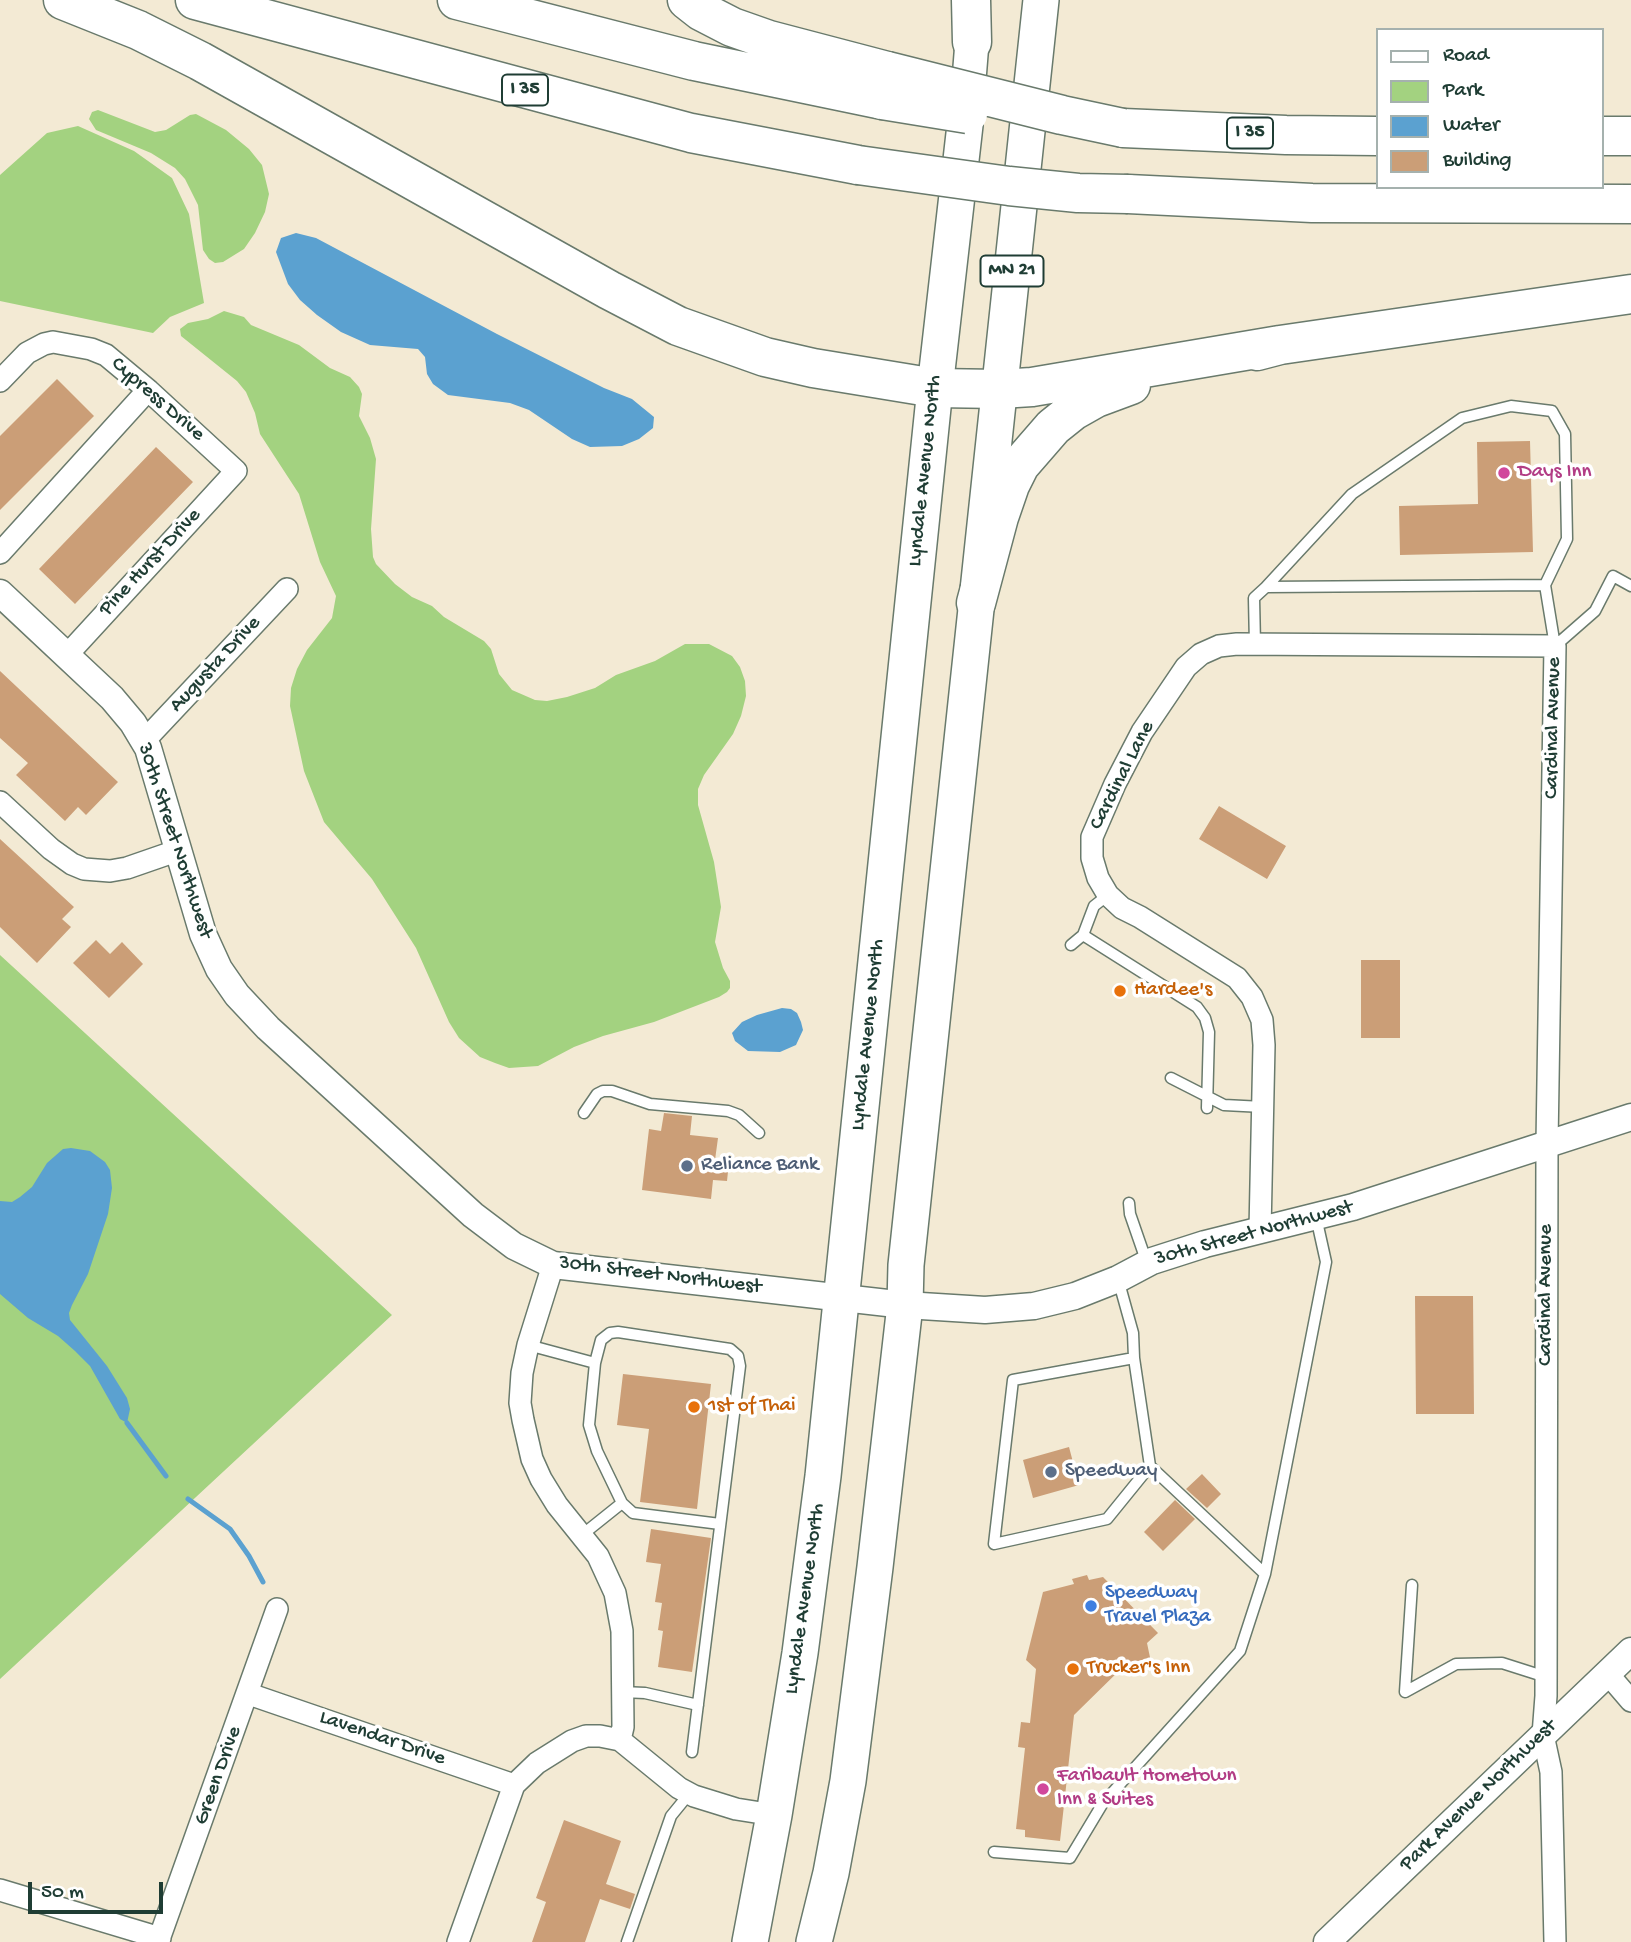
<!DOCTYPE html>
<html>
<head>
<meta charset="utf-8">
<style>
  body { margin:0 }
  #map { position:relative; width:1631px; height:1942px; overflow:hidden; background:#f3ead4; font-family:"Gochi Hand",sans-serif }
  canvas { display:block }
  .legend { position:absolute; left:1376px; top:28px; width:228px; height:161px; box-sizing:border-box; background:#fff; border:2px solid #a5b1ae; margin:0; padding:9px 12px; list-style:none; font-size:21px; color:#1f3d34 }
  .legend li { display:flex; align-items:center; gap:14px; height:35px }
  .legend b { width:35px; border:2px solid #a5b1ae }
  .scale { position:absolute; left:28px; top:1882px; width:135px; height:32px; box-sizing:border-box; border:4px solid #1f3d34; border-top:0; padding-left:9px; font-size:21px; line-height:24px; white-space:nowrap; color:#1f3d34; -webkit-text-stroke:5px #fff; paint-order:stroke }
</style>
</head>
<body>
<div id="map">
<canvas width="1631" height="1942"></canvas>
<ul class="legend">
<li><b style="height:9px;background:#fff"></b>Road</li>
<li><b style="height:19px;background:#a3d280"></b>Park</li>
<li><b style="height:19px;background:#5ba1d0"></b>Water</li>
<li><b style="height:19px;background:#cb9e77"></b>Building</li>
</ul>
<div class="scale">50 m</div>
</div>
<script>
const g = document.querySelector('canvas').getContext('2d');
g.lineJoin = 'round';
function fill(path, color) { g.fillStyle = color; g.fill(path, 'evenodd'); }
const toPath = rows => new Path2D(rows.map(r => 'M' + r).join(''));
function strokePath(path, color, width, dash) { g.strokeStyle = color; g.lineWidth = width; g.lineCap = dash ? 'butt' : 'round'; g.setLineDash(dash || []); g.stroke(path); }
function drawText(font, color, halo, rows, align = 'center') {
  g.font = font + ' "Gochi Hand",sans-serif'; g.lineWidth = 7; g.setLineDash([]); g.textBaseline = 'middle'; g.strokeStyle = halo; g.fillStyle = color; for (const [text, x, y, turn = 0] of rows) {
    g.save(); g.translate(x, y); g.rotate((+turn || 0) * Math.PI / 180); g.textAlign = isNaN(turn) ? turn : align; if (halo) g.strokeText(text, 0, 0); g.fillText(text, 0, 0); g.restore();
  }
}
fill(toPath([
  [98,110,155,132,166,130,190,115,196,114,226,130,249,149,262,165,269,194,265,212,255,233,244,249,223,262,215,263,209,259,203,250,198,205,185,179,175,168,151,153,96,130,89,119,92,112],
  [78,126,134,151,172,178,189,214,204,303,170,317,153,333,0,301,0,175,47,133],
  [224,311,244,317,251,325,299,345,330,368,350,377,359,387,362,394,359,416,370,438,376,459,371,529,373,557,376,564,395,584,412,597,432,606,444,617,484,641,491,649,499,674,512,690,535,700,547,701,567,697,595,688,616,675,655,661,685,644,709,644,732,656,740,667,745,681,746,696,741,716,733,734,704,775,698,789,698,805,714,862,721,907,715,942,723,968,730,981,730,988,727,992,719,997,654,1022,603,1036,574,1047,538,1066,509,1068,495,1063,480,1057,459,1038,449,1022,416,948,372,879,324,822,304,771,290,706,291,688,297,669,307,650,332,618,336,596,320,562,299,494,260,434,255,413,246,392,237,381,181,336,180,329,188,323,208,319],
  [0,955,392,1315,0,1679]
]), '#a3d280');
fill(toPath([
  [296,233,316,238,497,334,604,388,632,399,654,417,653,428,639,439,622,446,590,447,572,439,529,410,510,403,448,395,433,384,427,374,425,357,418,349,370,345,341,332,317,315,300,300,288,284,276,252,281,238],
  [782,1008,791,1009,797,1013,801,1022,803,1030,796,1045,780,1052,748,1051,735,1041,732,1033,742,1022,757,1015],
  [71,1148,90,1151,105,1162,110,1170,112,1188,108,1214,88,1274,72,1305,69,1313,70,1320,107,1366,127,1398,130,1409,127,1423,120,1419,90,1366,75,1351,58,1336,28,1318,0,1294,0,1201,12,1202,20,1197,32,1187,47,1163,63,1149]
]), '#5ba1d0');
strokePath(toPath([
  [127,1423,166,1476],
  [188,1499,230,1529,249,1556,263,1582]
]), '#5ba1d0', 5);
fill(toPath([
  [57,379,94,416,0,510,0,436],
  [1530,441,1533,552,1400,555,1399,506,1478,504,1477,442],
  [156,447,193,482,75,604,39,569],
  [0,671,118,782,86,815,78,807,65,821,16,775,28,763,0,738],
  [1219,806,1286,846,1267,879,1199,839],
  [0,839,74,907,62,919,71,927,37,963,0,927],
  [96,940,110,954,122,942,143,964,109,998,73,963],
  [1361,960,1400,960,1400,1038,1361,1038],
  [664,1113,692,1116,690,1135,718,1138,715,1160,729,1162,727,1181,713,1180,711,1199,642,1190,649,1129,661,1131],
  [1415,1296,1473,1296,1474,1414,1416,1414],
  [623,1374,711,1384,697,1509,640,1502,649,1429,617,1425],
  [1069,1447,1079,1485,1033,1498,1023,1460],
  [1202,1474,1221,1494,1207,1508,1186,1489],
  [1175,1500,1195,1519,1163,1551,1144,1532],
  [651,1529,711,1538,692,1672,658,1667,663,1631,658,1630,662,1603,655,1602,661,1564,646,1562],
  [1087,1575,1089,1580,1103,1577,1158,1633,1147,1643,1152,1667,1143,1676,1128,1662,1074,1715,1060,1841,1025,1837,1025,1830,1016,1829,1025,1748,1018,1747,1021,1722,1030,1723,1036,1669,1026,1660,1043,1592,1074,1584,1072,1579],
  [564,1820,621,1841,606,1884,635,1894,630,1909,600,1899,585,1942,532,1942,546,1902,536,1898]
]), '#cb9e77');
const service = toPath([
  [1545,585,1567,539,1565,434,1552,411,1511,406,1462,418,1352,494,1266,587,1545,585,1555,646],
  [1255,645,1254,598,1266,587],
  [1555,646,1595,611,1613,576,1631,586],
  [1083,935,1197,1007,1205,1018,1209,1032,1207,1108],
  [1071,945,1083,935,1094,906,1108,895],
  [1171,1078,1224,1105,1263,1107],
  [584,1113,597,1094,603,1091,612,1091,650,1104,728,1111,739,1115,759,1133],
  [1129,1203,1130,1214,1147,1263],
  [1118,1279,1133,1333,1134,1358,1013,1380,994,1544,1107,1519,1150,1466,1134,1358],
  [528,1345,595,1363,601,1340,610,1333,618,1332,730,1349,738,1356,740,1366,692,1752],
  [595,1363,589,1425,597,1451,622,1503,633,1513,720,1524],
  [1150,1466,1265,1574],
  [582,1535,622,1503],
  [1412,1585,1405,1692,1456,1664,1502,1663,1546,1677],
  [622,1692,645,1693,698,1705],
  [994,1852,1070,1858,1103,1803,1240,1651,1265,1574,1326,1262,1316,1217],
  [627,1942,671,1816,689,1794]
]);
const minor = toPath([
  [0,381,27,353,44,344,53,342,91,349,106,355,148,390,236,471,67,655],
  [0,553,148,390],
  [144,741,287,589],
  [0,802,51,849,72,864,84,869,110,871,127,868,179,850],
  [1260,1230,1264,1045,1262,1020,1252,997,1237,978,1140,917,1122,908,1108,895,1098,878,1092,858,1092,837,1115,784,1142,732,1186,667,1201,654,1219,646,1237,644,1555,646,1547,1143,1546,1696,1543,1735,1551,1772,1555,1942],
  [553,1265,528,1345,522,1373,520,1403,523,1420,532,1459,541,1479,557,1505,598,1556,615,1593,622,1631,623,1727,620,1740],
  [1607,1673,1631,1701],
  [249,1694,514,1785],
  [0,1890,160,1938],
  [158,1942,277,1609],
  [458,1942,514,1785,537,1763,572,1741,586,1736,600,1736,620,1740,679,1788,694,1796,736,1809,774,1815]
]);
const tertiary = toPath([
  [0,593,112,698,133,723,148,748,203,934,219,969,237,995,268,1028,473,1215,514,1246,553,1265,905,1305,985,1310,1034,1306,1075,1296,1118,1279,1152,1261,1205,1244,1353,1207,1631,1117],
  [1327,1942,1631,1651]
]);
const primary = toPath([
  [966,117,972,42]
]);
const trunk = toPath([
  [750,1942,774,1815,800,1653,823,1476,935,388,965,125],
  [814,1942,831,1873,848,1781,875,1567,905,1305,906,1265,1041,0]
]);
const motorway = toPath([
  [63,0,138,30,200,61,609,290,678,326,765,357,813,368,935,388,1000,389,1032,387,1280,345],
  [195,0,691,133,858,165],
  [457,0,694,61,882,100],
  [687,0,701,11,732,27,769,40,887,71],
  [971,0,972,42],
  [1123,128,1286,135,1377,136],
  [1601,136,1631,136],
  [1128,194,1312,203,1631,204],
  [1257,351,1280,345,1631,294],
  [976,603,999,517,1010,485,1020,465,1053,427,1073,411,1096,398,1131,385]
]);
strokePath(service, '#697a6c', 13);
strokePath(minor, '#697a6c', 24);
strokePath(tertiary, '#697a6c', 29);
strokePath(primary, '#697a6c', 36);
strokePath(trunk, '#697a6c', 38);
strokePath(motorway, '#697a6c', 41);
strokePath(service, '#fff', 10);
strokePath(minor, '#fff', 21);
strokePath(tertiary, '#fff', 26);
strokePath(primary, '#fff', 33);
strokePath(trunk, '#fff', 35);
strokePath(motorway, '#fff', 38);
const motorwayBridge = toPath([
  [887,71,1062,115,1123,128],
  [882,100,968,114],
  [858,165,1009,186,1078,193,1128,194]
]);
strokePath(motorwayBridge, '#697a6c', 41, []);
strokePath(motorwayBridge, '#fff', 38);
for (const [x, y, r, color] of [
  [1504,473,7,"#d1479c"],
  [1120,991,7,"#e8710a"],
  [687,1166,7,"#5c6f8a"],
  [694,1407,7,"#e8710a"],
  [1051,1472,7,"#5c6f8a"],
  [1091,1606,7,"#3f7fe0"],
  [1073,1669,7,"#e8710a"],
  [1043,1789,7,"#d1479c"]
]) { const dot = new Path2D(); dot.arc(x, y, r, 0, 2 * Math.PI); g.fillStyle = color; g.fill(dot); strokePath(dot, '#fff', 2.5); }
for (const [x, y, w] of [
  [525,90,46],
  [1250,133,46],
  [1012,271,63]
]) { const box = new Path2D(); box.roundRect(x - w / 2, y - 15.5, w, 31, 5); g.fillStyle = '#fff'; g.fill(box); strokePath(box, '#1f3d34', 2); }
drawText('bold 19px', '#1f3d34', null, [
  ["I 35",525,90],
  ["I 35",1250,133],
  ["MN 21",1012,271]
]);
drawText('21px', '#1f3d34', '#fff', [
  ["Cypress Drive",157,400,41],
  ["Lyndale Avenue North",926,471,-84],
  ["Pine Hurst Drive",151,563,-47],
  ["Augusta Drive",216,665,-47],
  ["Cardinal Avenue",1554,728,-89],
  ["Cardinal Lane",1123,776,-63],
  ["30th Street Northwest",174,841,72],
  ["Lyndale Avenue North",869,1035,-84],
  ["30th Street Northwest",1254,1234,-15],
  ["30th Street Northwest",660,1276,7],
  ["Cardinal Avenue",1547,1295,-90],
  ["Lyndale Avenue North",806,1599,-82],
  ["Lavendar Drive",382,1739,19],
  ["Green Drive",219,1776,-70],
  ["Park Avenue Northwest",1479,1796,-44]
]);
drawText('21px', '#b23c85', '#fff', [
  ["Days Inn",1518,473],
  ["Faribault Hometown",1057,1777],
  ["Inn & Suites",1057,1801]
], 'left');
drawText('21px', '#c56008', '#fff', [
  ["Hardee's",1134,991],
  ["1st of Thai",708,1407],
  ["Trucker's Inn",1087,1669]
], 'left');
drawText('21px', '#4e5e75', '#fff', [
  ["Reliance Bank",701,1166],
  ["Speedway",1065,1472]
], 'left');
drawText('21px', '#366cbe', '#fff', [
  ["Speedway",1105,1594],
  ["Travel Plaza",1105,1618]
], 'left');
</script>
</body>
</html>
